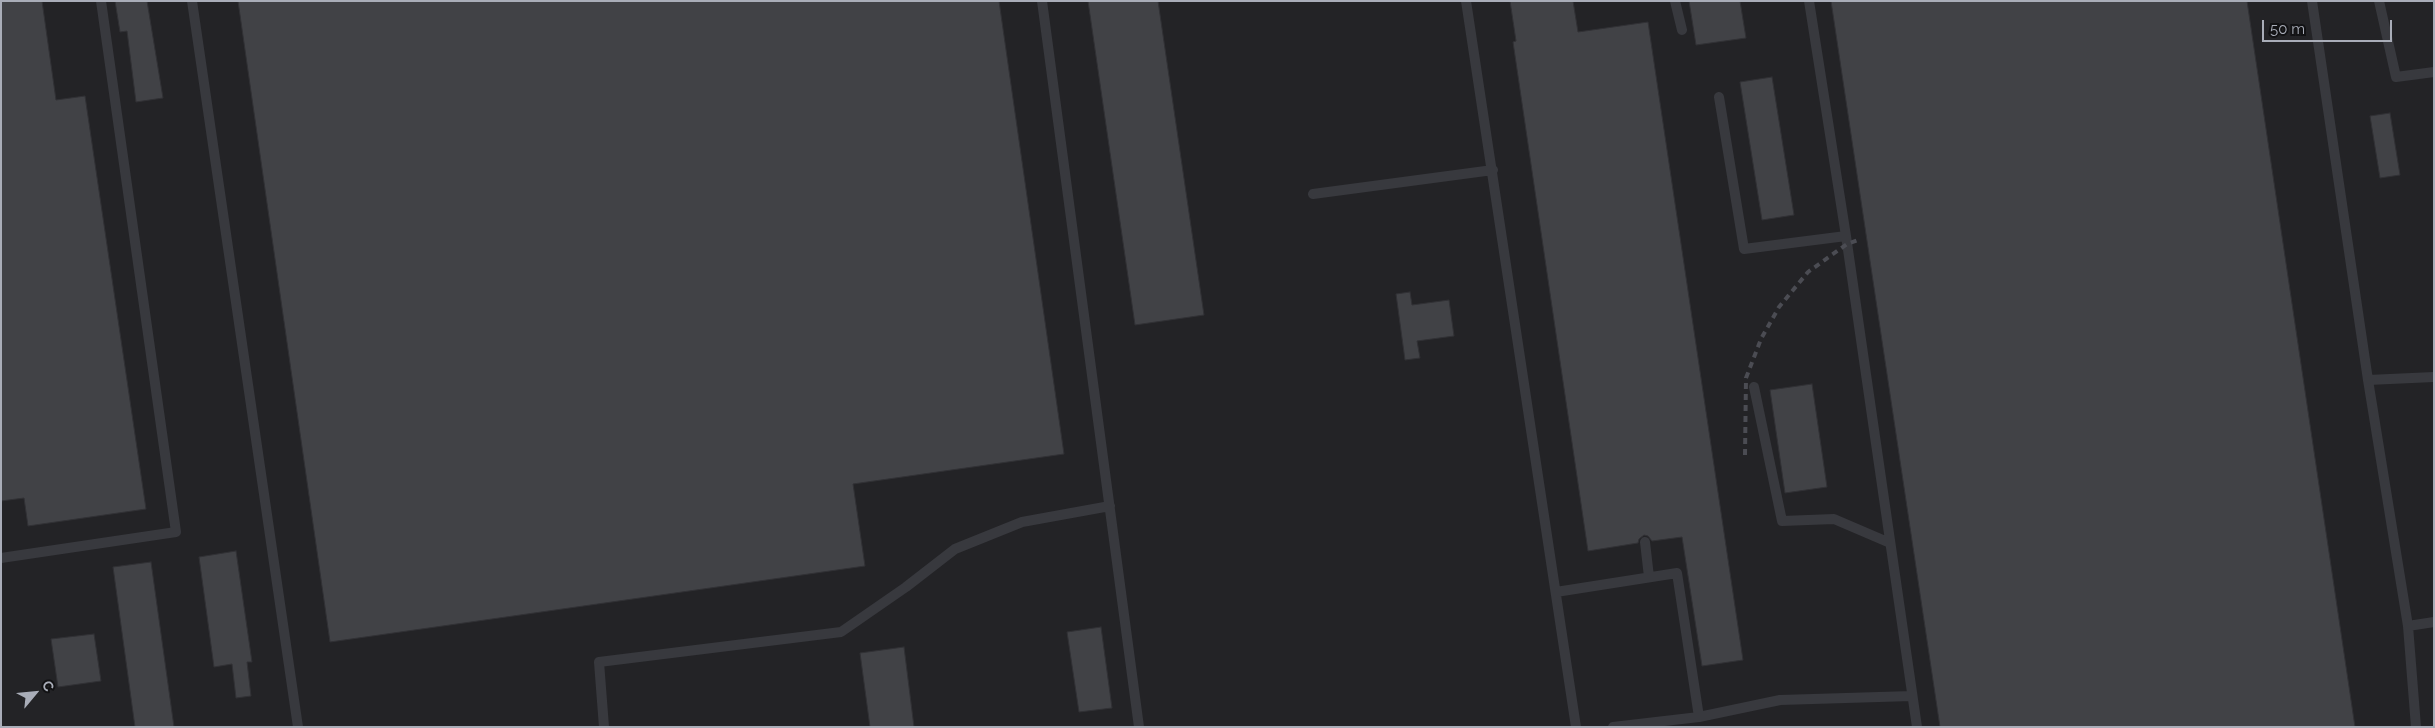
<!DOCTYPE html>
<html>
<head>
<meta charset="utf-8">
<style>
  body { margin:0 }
  #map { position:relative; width:2435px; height:728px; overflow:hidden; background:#171719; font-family:Raleway,sans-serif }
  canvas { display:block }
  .frame { position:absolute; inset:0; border:2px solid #a9adb8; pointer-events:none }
  .north { position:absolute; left:10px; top:668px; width:50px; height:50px; -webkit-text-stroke:4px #121214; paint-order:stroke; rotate:62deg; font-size:14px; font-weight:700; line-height:20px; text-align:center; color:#a9adb8 }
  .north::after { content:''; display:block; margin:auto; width:18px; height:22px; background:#a9adb8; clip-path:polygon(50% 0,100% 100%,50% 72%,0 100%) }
  .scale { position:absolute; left:2262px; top:20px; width:130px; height:22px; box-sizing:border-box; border:2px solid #a9adb8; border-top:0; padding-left:6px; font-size:15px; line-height:18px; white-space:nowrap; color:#a9adb8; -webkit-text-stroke:4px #121214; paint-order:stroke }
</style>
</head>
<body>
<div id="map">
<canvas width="2435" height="728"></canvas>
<div class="frame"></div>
<div class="north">С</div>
<div class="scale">50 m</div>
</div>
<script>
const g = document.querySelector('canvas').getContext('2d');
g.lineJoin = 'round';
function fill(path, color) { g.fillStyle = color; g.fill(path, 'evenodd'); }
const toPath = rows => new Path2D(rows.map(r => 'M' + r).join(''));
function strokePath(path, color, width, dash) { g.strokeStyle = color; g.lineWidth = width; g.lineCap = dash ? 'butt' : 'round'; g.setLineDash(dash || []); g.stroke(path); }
fill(toPath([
  [1,1,2434,1,2434,727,1,727]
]), '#232326');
const building = toPath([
  [1,1,42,1,56,100,85,96,146,509,28,526,24,498,1,501,1,1],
  [115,1,147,1,163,98,136,102,127,31,120,32,115,1],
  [238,1,999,1,1064,454,853,484,865,566,330,642,238,1],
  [1088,1,1158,1,1204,315,1135,325,1088,1],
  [1510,1,1573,1,1578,32,1648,22,1743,660,1702,666,1682,537,1652,541,1648,536,1644,535,1639,539,1638,543,1588,551,1513,42,1516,41,1510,1],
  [1689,1,1740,1,1746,38,1696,45,1689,1],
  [1831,1,2247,1,2355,727,1940,727,1831,1],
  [1772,77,1794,215,1762,220,1740,82,1772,77],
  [2390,113,2400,175,2380,178,2370,116,2390,113],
  [1410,292,1412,305,1449,300,1454,336,1417,341,1420,358,1405,360,1396,294,1410,292],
  [1812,384,1827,487,1785,493,1770,390,1812,384],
  [236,551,252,662,247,662,251,696,236,698,232,664,214,667,199,557,236,551],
  [151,562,174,727,135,727,113,567,151,562],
  [1101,627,1112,708,1079,712,1067,632,1101,627],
  [94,634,101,681,58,687,51,639,94,634],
  [904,647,914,727,870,727,860,653,904,647]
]);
fill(building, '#414246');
strokePath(building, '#313135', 1);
strokePath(toPath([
  [192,1,298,727],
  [1042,1,1139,727],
  [1466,1,1576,727],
  [1675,1,1682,30],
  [1809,1,1846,236,1917,727],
  [2312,1,2368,380,2408,626,2416,727],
  [2379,1,2396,77,2434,72],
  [1719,97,1744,249,1846,236],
  [1313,194,1493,170],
  [2368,380,2434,377],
  [1754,387,1782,521,1834,519,1890,543],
  [1645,542,1649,577],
  [1,558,176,532,101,1],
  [1556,592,1677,573,1699,717],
  [2408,626,2434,622],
  [604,727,599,662,841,632,906,587,955,549,1022,522,1110,506],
  [1613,727,1699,717,1780,700,1912,696]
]), '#38393e', 10);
strokePath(toPath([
  [1745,455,1746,378,1761,339,1779,307,1808,272,1847,244,1861,239]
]), '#4b4c53', 4, [6, 5]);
</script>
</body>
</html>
